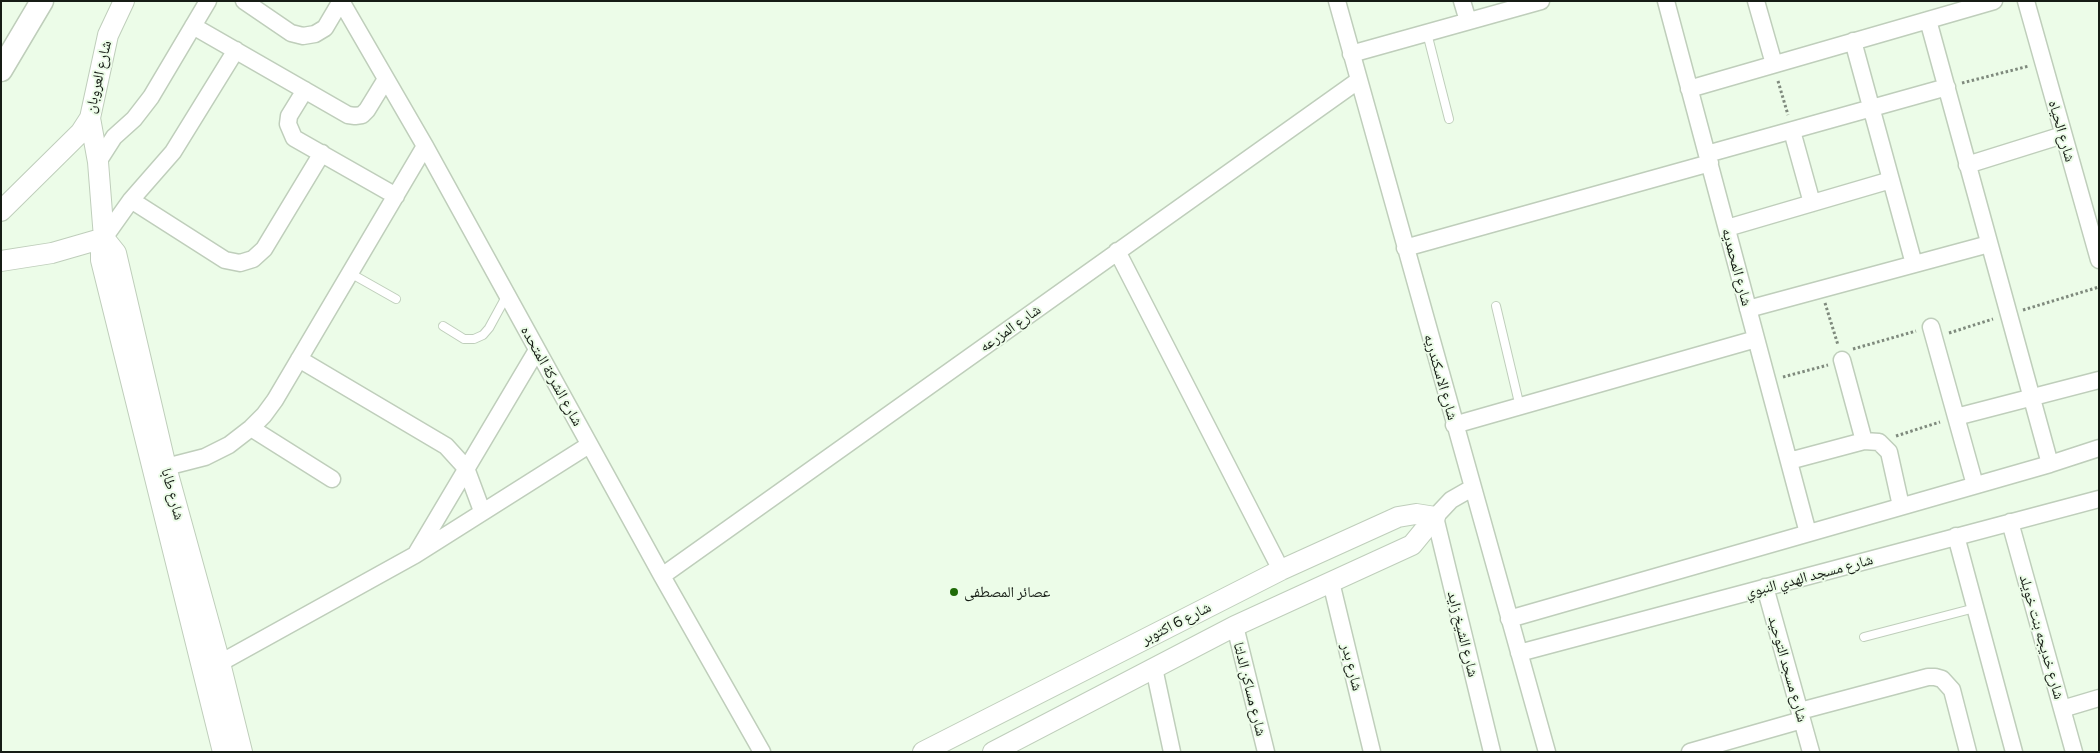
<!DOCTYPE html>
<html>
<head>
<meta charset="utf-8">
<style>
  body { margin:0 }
  #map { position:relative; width:2100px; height:753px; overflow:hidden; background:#ecfce8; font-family:Commissioner,sans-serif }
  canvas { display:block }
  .frame { position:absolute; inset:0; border:2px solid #161c15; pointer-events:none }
</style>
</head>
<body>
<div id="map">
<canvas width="2100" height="753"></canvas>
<div class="frame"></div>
</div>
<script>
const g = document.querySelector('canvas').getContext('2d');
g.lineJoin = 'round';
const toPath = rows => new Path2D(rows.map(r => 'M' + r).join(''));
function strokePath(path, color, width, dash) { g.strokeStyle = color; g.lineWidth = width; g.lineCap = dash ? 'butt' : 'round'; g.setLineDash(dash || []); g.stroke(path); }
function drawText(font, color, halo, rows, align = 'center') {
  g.font = font + ' Commissioner,"Noto Naskh Arabic",sans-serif'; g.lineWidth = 4; g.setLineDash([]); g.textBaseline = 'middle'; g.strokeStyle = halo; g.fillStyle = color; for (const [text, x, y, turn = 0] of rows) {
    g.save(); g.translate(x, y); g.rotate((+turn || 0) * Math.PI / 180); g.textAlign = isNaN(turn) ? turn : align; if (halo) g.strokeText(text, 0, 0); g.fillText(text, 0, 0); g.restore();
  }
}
const service = toPath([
  [1427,33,1449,119],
  [350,273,396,299],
  [1496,306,1520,407],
  [443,326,464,339,474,339,483,335,489,328,507,295],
  [1864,637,1975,608]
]);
const minor = toPath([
  [244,1,291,33,303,36,315,34,325,28,341,1],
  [341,1,425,146,662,576,762,752],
  [1337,1,1547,752],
  [1462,1,1468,21],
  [1666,1,1808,533],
  [1756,1,1774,64],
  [2026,1,2099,260],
  [1928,20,2050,464],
  [193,26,348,115,355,116,362,115,367,110,386,79],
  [1853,41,1914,264],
  [1351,54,1541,1],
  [1689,89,1994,1],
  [305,90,289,116,288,124,294,138,396,196],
  [1792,131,1812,203],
  [1707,154,1947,87],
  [98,162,114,137,134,119,151,97,208,1],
  [1967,165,2063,135],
  [131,200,225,260,240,263,253,259,264,249,322,153],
  [1727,228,1891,180],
  [104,238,131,200,173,152,236,50],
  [1405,248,1710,163],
  [1117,251,1281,570],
  [1748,309,1989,244],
  [1931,327,1975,485],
  [299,359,446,446,466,468,482,511],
  [1842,360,1864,441],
  [1956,417,2099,380],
  [1454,425,1756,339],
  [251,428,332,479],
  [1789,461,1864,441,1879,442,1889,452,1901,506],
  [166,467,205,457,229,445,251,428,264,415,275,400,425,146],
  [1472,488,1451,500,1435,517,1492,752],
  [2010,522,2074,752],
  [1956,536,2014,752],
  [417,552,537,350],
  [662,576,1359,80],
  [1331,582,1372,752],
  [1765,587,1811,752],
  [1509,619,2050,464,2099,448],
  [1235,626,1266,752],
  [1519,653,2099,499],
  [220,663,415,555,589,445],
  [1154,668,1172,752],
  [2062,709,2099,698],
  [1800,711,1928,677,1935,677,1942,679,1952,690,1968,752],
  [1690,752,1802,720]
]);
const tertiary = toPath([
  [90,118,98,162,104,238,101,246,101,260,223,752],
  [1,211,81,132,90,118,108,35,124,1],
  [104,238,116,253,166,467,220,663,242,752],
  [1,261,52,253,104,238],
  [923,752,1281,570,1398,517,1416,514,1435,517,1412,545,1235,626,993,752]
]);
const secondary = toPath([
  [1,70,42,1]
]);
strokePath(service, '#bfcebb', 10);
strokePath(minor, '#bfcebb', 19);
strokePath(tertiary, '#bfcebb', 22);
strokePath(secondary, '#bfcebb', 25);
strokePath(toPath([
  [1778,81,1788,115],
  [1962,83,2029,66],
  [1825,303,1838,345],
  [2023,310,2099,287],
  [1949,333,1993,319],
  [1853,349,1916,331],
  [1783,377,1828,365],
  [1896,436,1940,422]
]), '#7f8a7d', 3, [2.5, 2.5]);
strokePath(service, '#fff', 8);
strokePath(minor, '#fff', 16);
strokePath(tertiary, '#fff', 20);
strokePath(secondary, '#fff', 22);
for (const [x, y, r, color] of [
  [954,592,5,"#1f6a07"]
]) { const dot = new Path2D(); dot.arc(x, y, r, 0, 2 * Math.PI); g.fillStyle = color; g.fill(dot); strokePath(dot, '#ecfce8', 2); }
drawText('15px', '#161c15', '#ecfce8', [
  ["شارع العروبان",98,77,-77],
  ["شارع الحياه",2062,131,74],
  ["شارع المحمديه",1737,267,75],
  ["شارع المزرعه",1010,328,-35],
  ["شارع الشركة المتحده",552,376,61],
  ["شارع الاسكندريه",1441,377,74],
  ["شارع طابا",173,494,75],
  ["شارع مسجد الهدي النبوي",1809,576,-15],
  ["شارع 6 اكتوبر",1176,623,-27],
  ["شارع الشيخ زايد",1463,634,76],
  ["شارع خديجه بنت خويلد",2042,637,74],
  ["شارع بدر",1352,667,76],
  ["شارع مسجد التوحيد",1788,669,74],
  ["شارع مساكن الدلتا",1250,689,76]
]);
drawText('15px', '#161c15', '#ecfce8', [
  ["عصائر المصطفى",964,592]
], 'left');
</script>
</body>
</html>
